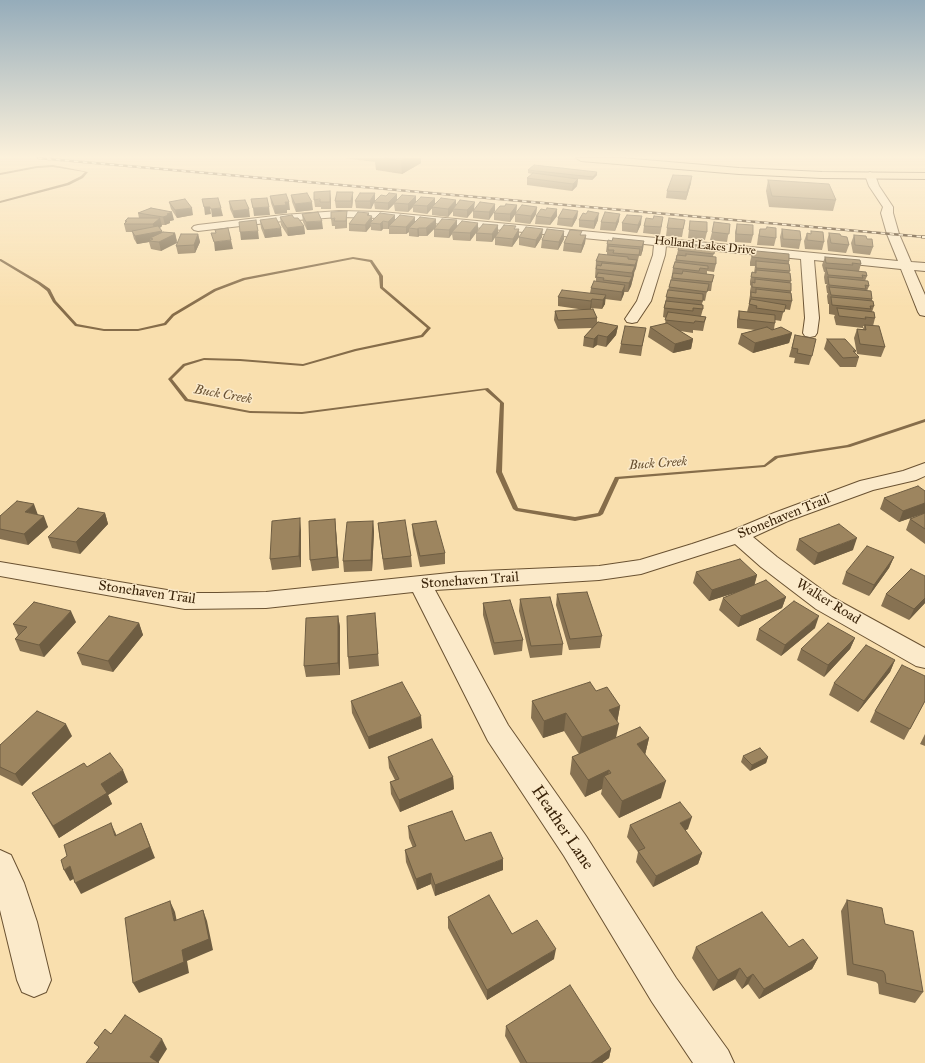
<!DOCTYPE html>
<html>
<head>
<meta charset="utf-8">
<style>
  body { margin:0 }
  canvas { display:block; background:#f9dfae }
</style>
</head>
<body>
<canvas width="925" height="1063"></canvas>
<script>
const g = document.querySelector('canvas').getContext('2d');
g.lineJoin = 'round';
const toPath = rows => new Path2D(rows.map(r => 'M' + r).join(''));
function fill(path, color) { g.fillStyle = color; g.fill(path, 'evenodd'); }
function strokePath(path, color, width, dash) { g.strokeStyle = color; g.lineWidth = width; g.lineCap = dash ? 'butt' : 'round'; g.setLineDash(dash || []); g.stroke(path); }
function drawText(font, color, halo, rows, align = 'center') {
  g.font = font + ' "IM FELL Great Primer",serif'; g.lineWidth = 3; g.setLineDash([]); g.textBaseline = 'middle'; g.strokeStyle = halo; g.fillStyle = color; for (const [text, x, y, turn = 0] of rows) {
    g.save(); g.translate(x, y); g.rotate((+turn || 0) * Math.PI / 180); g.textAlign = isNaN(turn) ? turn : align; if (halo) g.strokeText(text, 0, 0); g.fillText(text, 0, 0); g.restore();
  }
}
fill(toPath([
  [53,165,88,172,83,178,69,185,0,203,0,201,67,183,81,176,85,172,53,167,37,168,0,175,0,173,37,166,53,165],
  [353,257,372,260,383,276,383,287,431,328,423,337,356,351,303,366,240,361,204,360,185,366,172,379,188,399,250,411,302,412,488,388,504,403,502,472,518,508,575,517,598,513,615,477,764,465,775,456,847,445,925,419,925,422,850,447,778,458,765,467,619,479,603,514,600,516,575,521,516,511,513,509,496,472,500,403,485,390,302,414,250,413,185,401,168,379,183,364,204,358,240,359,303,364,355,349,421,335,427,328,380,288,379,276,370,262,353,259,245,280,216,291,174,316,166,325,138,331,104,331,75,326,53,302,47,291,38,284,0,261,0,259,1,259,40,282,50,289,56,301,77,324,104,329,138,329,164,323,172,314,214,289,243,278,353,257]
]), '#866d4a');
const street = toPath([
  [870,172,875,175,879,186,893,207,893,213,899,234,911,262,925,263,925,271,914,270,925,295,925,316,920,315,918,312,901,269,814,260,819,318,817,333,815,336,810,337,805,336,803,333,805,318,801,259,666,246,665,255,651,301,637,322,632,323,627,322,625,319,637,301,653,255,654,245,382,218,339,217,283,221,198,231,194,230,192,228,194,226,198,225,283,215,339,211,382,212,898,261,887,234,881,213,883,207,869,186,865,175,870,172],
  [925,463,925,476,916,480,873,490,788,521,753,537,777,557,832,597,925,648,925,668,916,666,816,609,761,567,735,544,641,574,599,580,435,590,508,725,586,836,676,978,728,1050,734,1063,693,1063,652,1002,564,856,488,741,413,592,266,608,185,609,0,576,0,562,185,593,217,593,266,592,459,572,599,566,640,560,692,544,731,531,774,513,860,481,903,471,925,463],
  [0,850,11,855,24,883,37,922,51,980,46,992,34,997,22,992,17,980,0,910,0,850]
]);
const primary = toPath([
  [576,158,622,158,739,168,822,172,925,173,925,179,822,178,739,174,581,161,576,158]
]);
strokePath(street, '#6a5232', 2);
strokePath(primary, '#3a2309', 2);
fill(street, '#fbeaca');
fill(primary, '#f9dfae');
const railFar1 = toPath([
  [38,158,925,237]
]);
const rail = toPath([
  [922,237,925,237]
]);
strokePath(railFar1, '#3a2309', 2.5);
strokePath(rail, '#3a2309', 3);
strokePath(railFar1, '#fbeaca', 1.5, [4.5]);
strokePath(rail, '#fbeaca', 2, [5.5]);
fill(toPath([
  [343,158,421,158,421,163,402,174,376,170,375,162],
  [528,170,597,175,592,180,578,179,577,186,572,191,527,185,527,178,532,174,528,173],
  [768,180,836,200,833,211,769,207,766,191],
  [691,183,686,200,666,198,667,191],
  [353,192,353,199,352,208,336,208,335,201],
  [375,193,375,201,397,200,416,196,416,202,435,198,435,205,456,200,456,205,474,209,495,204,489,220,473,218,473,211,467,218,453,216,453,211,448,217,432,215,432,208,427,214,413,212,413,207,408,212,395,211,394,204,388,210,375,209,374,202,371,209,356,208,355,201],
  [291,195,313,210,296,212,292,202],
  [270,196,290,210,287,210,287,213,275,214,271,203],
  [331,199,331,209,321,209,321,207,315,207,314,200],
  [229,201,250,217,234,218,230,209],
  [169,202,193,215,177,218,171,209],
  [517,205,516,213,510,222,494,220,494,213,505,206],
  [537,207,536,214,530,224,515,222,515,214],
  [151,208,174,220,170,221,170,223,165,225,162,225,162,226,160,228,162,232,175,233,177,241,161,251,151,249,149,242,137,244,134,239,132,232,126,232,124,224,125,223,125,221,139,218,138,213],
  [557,209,557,216,550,225,535,224,536,216,546,210],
  [578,211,577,218,572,227,557,225,558,218],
  [302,214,323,229,307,230,303,222],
  [369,215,372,221,395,215,395,220,415,222,436,226,457,220,457,227,498,233,515,229,519,229,519,237,512,247,495,245,495,237,492,242,476,241,476,233,470,241,453,240,452,234,449,238,434,237,434,229,427,236,419,236,418,237,409,236,409,232,406,234,389,234,389,229,383,229,381,231,371,230,371,226,366,232,349,231,349,224],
  [280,217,294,218,304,226,305,234,288,236,281,225],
  [331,219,347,219,347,228,335,229,335,226,332,226],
  [653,219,662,225,660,235,643,233,644,226],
  [260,220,282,236,265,238,261,228],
  [579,220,598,220,594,229,579,227],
  [685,220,682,237,666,236,667,228],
  [619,221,615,231,600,230,601,222],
  [690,221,707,232,705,240,688,238],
  [622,223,641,224,637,233,622,231],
  [730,224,727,242,710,240,712,232],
  [737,224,753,235,751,243,735,242,735,232],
  [760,229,776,238,774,246,757,245,758,237],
  [782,229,801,240,799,249,781,247,780,237],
  [811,231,824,242,822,250,805,249,804,241,807,233,811,234],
  [829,233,841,236,849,245,846,253,828,251,827,241],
  [198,234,200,242,195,253,178,254,176,246],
  [582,235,586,235,585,243,581,253,563,251,564,243],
  [854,235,867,239,873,247,870,255,853,253,851,243],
  [519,237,542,237,535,248,519,245],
  [564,239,558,250,541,248,542,240],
  [644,241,643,249,641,256,639,256,636,268,634,273,631,286,628,292,624,292,621,301,605,299,605,304,602,309,591,308,591,309,597,318,597,324,618,326,616,335,606,347,597,345,593,348,583,346,584,337,592,328,558,329,554,320,555,311,585,310,558,306,558,297,590,293,591,288,596,282,596,278,595,278,596,261,607,255,607,252,606,252,607,244],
  [715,247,713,256,716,264,714,272,707,271,707,274,714,275,712,284,711,291,707,291,705,301,703,300,702,304,703,309,701,316,706,317,703,331,693,330,693,333,680,331,693,339,691,349,673,353,648,337,650,327,665,324,666,318,663,317,664,308,668,290,671,280,673,268,675,262,678,250],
  [756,251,789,261,789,264,790,271,789,273,791,281,790,283,791,291,791,293,792,301,790,310,784,309,781,321,775,320,775,323,774,329,792,333,789,343,753,353,738,344,741,334,755,330,737,328,737,320,739,311,747,312,749,304,749,301,750,295,750,291,751,286,750,285,750,281,752,272,754,273,755,266,750,266,750,262,752,254,756,254],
  [825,257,861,264,859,271,867,276,865,281,869,286,867,291,872,299,872,301,874,306,872,312,875,318,873,326,885,347,881,357,857,354,854,338,857,329,863,329,864,326,863,326,863,328,836,325,834,317,835,315,829,314,829,304,828,304,827,296,828,293,827,293,826,286,827,284,825,284,824,277,825,272,824,272,822,265],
  [795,335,812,356,809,365,794,363,795,358,789,357],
  [644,337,641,356,619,353,621,344],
  [827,339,856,351,855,353,859,357,856,367,840,367,824,349],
  [925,491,925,513,899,522,880,509,884,498],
  [105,513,108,524,80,554,52,548,48,537],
  [925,513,925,544,906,530,910,519],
  [38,515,48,527,28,545,0,539,0,516],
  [335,519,339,568,312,571,310,560],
  [373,521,374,532,372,571,344,572,343,561],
  [378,523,411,556,412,567,384,570,379,534],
  [412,524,445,553,445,564,420,567,413,535],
  [301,530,301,567,272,570,270,559],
  [799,539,853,550,814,565,796,550],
  [894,557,889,568,869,596,842,584,846,572],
  [696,572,757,575,754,585,786,597,782,608,738,627,719,610,723,598,743,590,709,601,693,583],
  [557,594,602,636,600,648,569,650,556,605],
  [886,594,925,603,909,620,881,606],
  [520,599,563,644,562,655,530,658,519,611],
  [483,603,523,640,522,651,494,655,483,615],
  [375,613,379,666,349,669,348,657],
  [338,616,340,627,340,675,306,677,304,666],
  [76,622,44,657,20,651,15,639,18,635,13,624],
  [139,623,143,635,113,672,82,665,77,653],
  [815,628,781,656,756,640,759,629],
  [855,638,850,649,824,677,797,660,801,649],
  [895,660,890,672,858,712,829,695,834,683],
  [596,691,620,706,617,723,616,738,649,738,645,755,661,798,619,818,601,794,602,789,585,797,570,774,572,757,579,754,564,731,543,738,531,718,532,701],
  [351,701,422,728,369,749,352,713],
  [925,701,904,740,870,722,875,711],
  [925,734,925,746,920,744],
  [72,736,22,786,0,775,0,745],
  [743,756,768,757,766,763,750,771,741,762],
  [388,757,453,777,454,789,400,812,391,794,390,782,395,780,389,768],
  [87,767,128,782,108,795,112,804,59,838,32,793],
  [630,825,688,829,685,830,702,853,698,864,653,887,636,862,638,852,627,837],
  [408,826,465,841,503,870,435,896,431,884,417,890,406,862,405,850,413,848,409,838],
  [847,900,885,924,923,992,915,1003,879,994,878,984,876,982,847,975,841,911],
  [448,917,512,934,554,959,487,1000,448,928],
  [696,947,789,947,818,958,812,969,759,999,748,984,742,989,735,979,713,991,692,958],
  [506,1026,611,1049,609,1058,602,1063,520,1063,505,1036]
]), '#877252');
fill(toPath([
  [405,158,421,158,421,163,402,174,401,161],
  [597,172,597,175,592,180,593,177],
  [692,176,691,183,686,200,687,192],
  [578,179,577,186,572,191,573,184],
  [330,191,331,199,331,209,330,202],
  [353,192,353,199,352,208,351,201],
  [375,193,375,201,371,209,370,201],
  [397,194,397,201,394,203,394,204,388,210,388,203],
  [416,196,416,204,413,205,413,207,408,212,408,204],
  [435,198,435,205,427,214,427,206],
  [456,200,456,207,453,209,453,211,448,217,448,209],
  [285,202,289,202,290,210,287,210,287,213,275,214,274,206],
  [312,202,313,210,296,212,295,204],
  [475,202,474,209,467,218,467,210],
  [495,204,495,211,489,220,489,212],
  [517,205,516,213,510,222,510,214],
  [204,207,210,207,211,214,205,215],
  [269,207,270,215,254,216,253,208],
  [537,207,536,214,530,224,531,216],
  [192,208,193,215,177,218,175,210],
  [221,208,223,216,212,217,211,209],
  [249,209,250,217,234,218,233,211],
  [557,209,557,216,550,225,551,218],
  [347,211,347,228,346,221],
  [578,211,577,218,572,227,573,219],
  [172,212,174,220,170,221,170,223,165,225,163,217,167,214],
  [369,213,369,219,372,216,372,223,370,223,371,226,366,232,365,225,367,215],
  [599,213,598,220,594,229,594,221],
  [620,214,619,221,615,231,616,223],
  [395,215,395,223,389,226,389,229,388,229,388,222],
  [642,216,641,224,637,233,638,225],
  [415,217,415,224,409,228,409,232,406,234,406,227],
  [160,218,162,226,154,232,153,224],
  [436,219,436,227,427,236,426,228],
  [457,220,457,228,452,232,452,234,449,238,449,230],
  [322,221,323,229,307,230,306,222],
  [383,221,383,229,381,231,380,224],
  [478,223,478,230,470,241,470,233],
  [498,225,498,233,492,242,492,234],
  [304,226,305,234,288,236,287,228],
  [281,228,282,236,265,238,264,230],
  [419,228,419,236,418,237,417,229],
  [519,229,519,237,512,247,513,239],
  [543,229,542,237,535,248,536,240],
  [162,231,164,239,150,238,150,241,149,241,149,242,137,244,135,236],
  [258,231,259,239,241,240,240,232],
  [564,231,564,239,558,250,559,242],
  [175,233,177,243,161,251,159,242],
  [198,234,200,242,195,253,194,245],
  [586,235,585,243,581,253,582,245],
  [231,240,233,249,215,251,214,242],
  [644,241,643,249,641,256,642,247],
  [637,260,636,268,634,273,635,265],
  [635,266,634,275,631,286,628,292,629,283,632,277,632,273],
  [625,285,624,294,621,301,622,292],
  [606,295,605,304,602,309,603,300],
  [592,299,591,308,590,310,591,301],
  [618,326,616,335,606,347,607,337],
  [792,333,789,343,753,353,755,343],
  [598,335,597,345,593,348,594,339],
  [693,339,691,349,673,353,675,344],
  [925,503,925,513,899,522,903,511],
  [34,504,38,515,25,512],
  [105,513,108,524,80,554,76,542],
  [44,516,48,527,28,545,24,534],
  [300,518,301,530,301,567,299,556],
  [335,519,336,530,339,568,337,557],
  [373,521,374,532,372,571,371,560],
  [857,538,853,550,814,565,818,553],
  [894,557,889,568,869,596,874,585],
  [757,575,754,587,709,601,712,590],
  [786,597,782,608,738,627,741,616],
  [925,598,925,603,909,620,914,609],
  [71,611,76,622,44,657,39,645],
  [338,616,340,627,340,675,338,663],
  [819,616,815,628,781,656,785,645],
  [139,623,143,635,113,672,108,661],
  [855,638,850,649,824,677,828,665],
  [895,660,890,672,858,712,864,701],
  [620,706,617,723,609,710],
  [566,713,564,731,543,738,544,721],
  [421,716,422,728,369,749,368,737],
  [66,724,72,736,22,786,15,774],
  [619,724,615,742,579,755,582,737],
  [649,738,645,755,637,744],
  [768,757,766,763,750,771,752,765],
  [123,770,128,782,108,795,112,804,59,838,53,826,101,784],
  [609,770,607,780,604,776,602,789,585,797,588,780],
  [453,777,454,789,400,812,399,800],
  [666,781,661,798,619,818,622,801],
  [692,817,688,829,676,835,680,823],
  [111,823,116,834,120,847,115,836],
  [141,823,146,835,155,858,81,894,75,883],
  [702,853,698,864,653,887,656,876],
  [503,859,503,870,435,896,435,885],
  [70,866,77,877,70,881,64,870],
  [431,873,431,884,417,890,416,879],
  [170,901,175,912,179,932,174,921],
  [203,910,207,921,213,950,187,961,189,973,139,993,133,983,182,950],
  [556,949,554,959,487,1000,487,990],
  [818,958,812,969,759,999,764,989],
  [740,968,735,979,713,991,718,980],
  [753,974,748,984,742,989,747,978],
  [162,1039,167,1049,158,1063,150,1057],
  [611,1049,609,1058,602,1063,591,1063]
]), '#6e5d42');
const building = toPath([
  [385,158,405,158,401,161,385,158],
  [534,165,597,172,593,177,528,170,534,165],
  [533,173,578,179,573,184,527,178,533,173],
  [673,175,692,176,687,192,667,191,673,175],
  [768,180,829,184,836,200,772,196,768,180],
  [330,191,330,202,320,202,320,199,314,200,314,192,330,191],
  [337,192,353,192,351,201,335,201,337,192],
  [307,193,312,202,295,204,291,195,307,193],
  [360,193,375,193,370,201,355,201,360,193],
  [389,193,397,194,388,203,374,202,381,195,386,196,389,193],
  [286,194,289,202,285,202,286,205,274,206,270,196,286,194],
  [402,195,416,196,408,204,394,203,402,195],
  [421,197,435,198,427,206,413,205,421,197],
  [218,198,221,208,211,209,210,207,204,207,202,199,218,198],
  [267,198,269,207,253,208,251,199,267,198],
  [441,198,456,200,448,209,432,207,441,198],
  [185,199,192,208,175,210,169,202,185,199],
  [245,200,249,209,233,211,229,201,245,200],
  [460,200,475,202,467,210,453,209,460,200],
  [480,202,495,204,489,212,473,211,480,202],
  [506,204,517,205,510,214,494,213,500,206,505,206,506,204],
  [522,205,537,207,531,216,515,214,522,205],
  [151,208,172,212,167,214,169,215,163,217,138,213,151,208],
  [547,208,557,209,551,218,536,216,541,209,546,210,547,208],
  [563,209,578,211,573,219,558,218,563,209],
  [347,211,346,221,334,221,335,218,331,219,331,212,347,211],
  [588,211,599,213,594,221,579,220,583,213,586,214,588,211],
  [318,212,322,221,306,222,302,214,318,212],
  [358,212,369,213,367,215,372,216,365,225,349,224,358,212],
  [605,212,620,214,616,223,601,222,605,212],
  [380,213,395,215,388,222,383,221,380,224,370,223,380,213],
  [292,215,294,218,298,218,304,226,287,228,280,217,292,215],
  [400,215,415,217,406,227,389,226,400,215],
  [627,215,642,216,638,225,622,223,627,215],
  [654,216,663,217,661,227,644,226,646,218,653,219,654,216],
  [420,217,436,219,426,228,419,228,417,229,409,228,420,217],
  [128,218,160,218,153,224,124,224,127,221,125,221,128,218],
  [276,218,281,228,264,230,260,220,276,218],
  [669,218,685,220,683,229,667,228,669,218],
  [442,219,457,220,449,230,434,229,442,219],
  [256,220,258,231,240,232,239,222,256,220],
  [462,221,478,223,470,233,452,232,462,221],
  [690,221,707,222,707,232,689,230,690,221],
  [714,222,730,224,729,234,712,232,714,222],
  [483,224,498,225,492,234,476,233,483,224],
  [737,224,753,225,753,235,736,234,737,224],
  [504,225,516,226,514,229,519,229,513,239,495,237,504,225],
  [158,226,162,231,135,236,132,231,158,226],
  [526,227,543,229,536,240,519,237,526,227],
  [767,227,776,228,776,238,759,236,760,229,766,229,767,227],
  [228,228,231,240,214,242,211,233,216,233,215,230,228,228],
  [547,229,564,231,559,242,542,240,547,229],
  [782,229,800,231,801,240,783,239,782,229],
  [570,230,582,231,580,235,586,235,582,245,564,243,570,230],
  [811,231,823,232,824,242,807,240,807,233,811,234,811,231],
  [163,232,175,233,173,234,175,234,159,242,149,241,153,239,150,238,163,232],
  [829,233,840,234,841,236,847,237,849,245,831,243,829,233],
  [181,234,198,234,194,245,176,246,181,234],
  [854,235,866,236,867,239,872,239,873,247,855,245,854,235],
  [613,238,644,241,642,247,607,244,608,240,612,241,613,238],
  [680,243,715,247,714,254,678,250,680,243],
  [608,246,640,249,639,255,613,253,614,250,608,250,608,246],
  [756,251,789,254,789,261,752,257,752,254,756,254,756,251],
  [599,254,628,257,628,259,637,260,635,265,596,261,599,254],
  [686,254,716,257,716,264,676,260,677,255,686,256,686,254],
  [825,257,860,260,861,264,852,263,853,265,826,263,825,257],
  [756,261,789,264,790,271,756,268,756,261],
  [675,262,708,266,708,269,700,268,699,271,673,268,675,262],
  [602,263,635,266,632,273,596,269,597,265,601,266,602,263],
  [826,268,866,272,867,276,862,275,863,278,828,275,826,268],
  [756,270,790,273,791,281,751,277,752,272,756,273,756,270],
  [683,271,714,275,712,282,672,278,673,273,682,274,683,271],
  [598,273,632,277,629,283,603,280,604,278,596,277,598,273],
  [828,277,868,281,869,286,865,285,866,289,829,285,828,277],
  [755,279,791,283,791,291,752,287,752,282,755,283,755,279],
  [671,280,709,284,707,292,669,287,671,280],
  [594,281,625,285,622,292,591,288,594,281],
  [829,287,871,291,872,299,831,295,829,287],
  [756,289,791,293,792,301,751,297,751,292,756,293,756,289],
  [562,290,606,295,603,300,592,299,591,301,558,297,562,290],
  [668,290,703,294,703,301,666,297,668,290],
  [831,297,873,301,874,306,870,306,871,309,832,305,831,297],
  [751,299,786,305,784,312,756,308,757,306,749,304,751,299],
  [666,301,703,305,703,309,693,308,693,311,664,308,666,301],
  [837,308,874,312,875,318,865,317,866,319,839,316,837,308],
  [593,309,597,318,558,320,555,311,593,309],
  [739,311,775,315,775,323,739,319,739,311],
  [668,312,706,317,704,322,695,321,694,323,665,320,668,312],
  [598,322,618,326,607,337,598,335,594,339,584,337,598,322],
  [667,323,693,339,675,344,650,327,667,323],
  [865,325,879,326,885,347,860,344,857,329,866,330,865,325],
  [625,326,646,328,642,346,621,344,625,326],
  [767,327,772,330,781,327,792,333,755,343,741,334,767,327],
  [795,335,816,339,812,356,797,353,798,349,792,348,795,335],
  [827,339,845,339,856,351,853,351,859,357,843,358,827,339],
  [918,486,925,491,925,503,903,511,884,498,918,486],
  [17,501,34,504,25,512,44,516,24,534,0,529,0,516,17,501],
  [78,508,105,513,76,542,48,537,78,508],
  [925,513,925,529,910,519,925,513],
  [300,518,299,556,270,559,272,521,300,518],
  [335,519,337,557,310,560,309,521,335,519],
  [405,520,411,556,383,559,378,523,405,520],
  [373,521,371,560,343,561,347,522,373,521],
  [436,521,445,553,420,556,412,524,436,521],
  [839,524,857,538,818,553,799,539,839,524],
  [867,546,894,557,874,585,846,572,867,546],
  [740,559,757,575,712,590,696,572,740,559],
  [911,569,925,576,925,598,914,609,886,594,911,569],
  [766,580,786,597,741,616,723,598,766,580],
  [587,592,602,636,570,639,557,594,587,592],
  [550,597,563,644,531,646,520,599,550,597],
  [510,600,523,640,494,643,483,603,510,600],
  [794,601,819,616,785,645,759,629,794,601],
  [34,602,71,611,39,645,15,639,27,627,13,624,34,602],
  [375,613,378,654,348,657,347,616,375,613],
  [109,616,139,623,108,661,77,653,109,616],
  [338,616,338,663,304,666,306,618,338,616],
  [828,623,855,638,828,665,801,649,828,623],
  [866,645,895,660,864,701,834,683,866,645],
  [902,665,925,676,925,701,910,729,875,711,902,665],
  [402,682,421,716,368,737,351,701,402,682],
  [590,682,596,691,607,687,620,706,609,710,619,724,582,737,566,713,544,721,532,701,590,682],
  [37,711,66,724,15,774,0,767,0,745,37,711],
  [640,727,649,738,637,744,666,781,622,801,604,776,611,773,609,770,588,780,572,757,640,727],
  [432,739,453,777,399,800,390,782,399,779,388,757,432,739],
  [760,748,768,757,752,765,743,756,760,748],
  [110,753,123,770,101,784,107,793,53,826,32,793,84,763,87,767,110,753],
  [680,802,692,817,680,823,702,853,656,876,638,851,645,848,630,825,680,802],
  [452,811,465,841,491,832,503,859,435,885,431,873,416,879,405,850,416,846,408,826,452,811],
  [111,823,115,836,141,823,150,847,75,883,70,866,64,870,61,860,67,856,64,845,111,823],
  [489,895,512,934,537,920,556,949,487,990,448,917,489,895],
  [847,900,882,908,885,924,913,931,923,992,886,983,885,974,883,971,853,964,847,900],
  [170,901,174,921,203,910,209,939,182,950,184,962,133,983,125,918,170,901],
  [762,912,789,947,803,939,818,958,764,989,753,974,747,978,740,968,718,980,696,947,762,912],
  [570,985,611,1049,591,1063,527,1063,506,1026,570,985],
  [125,1015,162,1039,150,1057,159,1063,86,1063,99,1047,94,1043,105,1029,111,1034,125,1015]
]);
fill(building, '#9d855f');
strokePath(building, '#6e5d42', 1);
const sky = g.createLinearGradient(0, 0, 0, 307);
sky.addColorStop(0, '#95acba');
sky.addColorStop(0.51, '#fcf1db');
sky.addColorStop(1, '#fcf1db00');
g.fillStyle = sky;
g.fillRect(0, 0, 925, 307);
drawText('12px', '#3a2309', '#fbeaca', [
  ["Holland Lakes Drive",705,246,6]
]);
drawText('italic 13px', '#664e2f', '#fbeaca', [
  ["Buck Creek",223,395,10],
  ["Buck Creek",658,464,-4]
]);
drawText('14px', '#3a2309', '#fbeaca', [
  ["Stonehaven Trail",784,517,-22],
  ["Stonehaven Trail",470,581,-4],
  ["Stonehaven Trail",147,593,8],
  ["Walker Road",828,602,32]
]);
drawText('17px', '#3a2309', '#fbeaca', [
  ["Heather Lane",562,828,56]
]);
</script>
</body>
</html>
